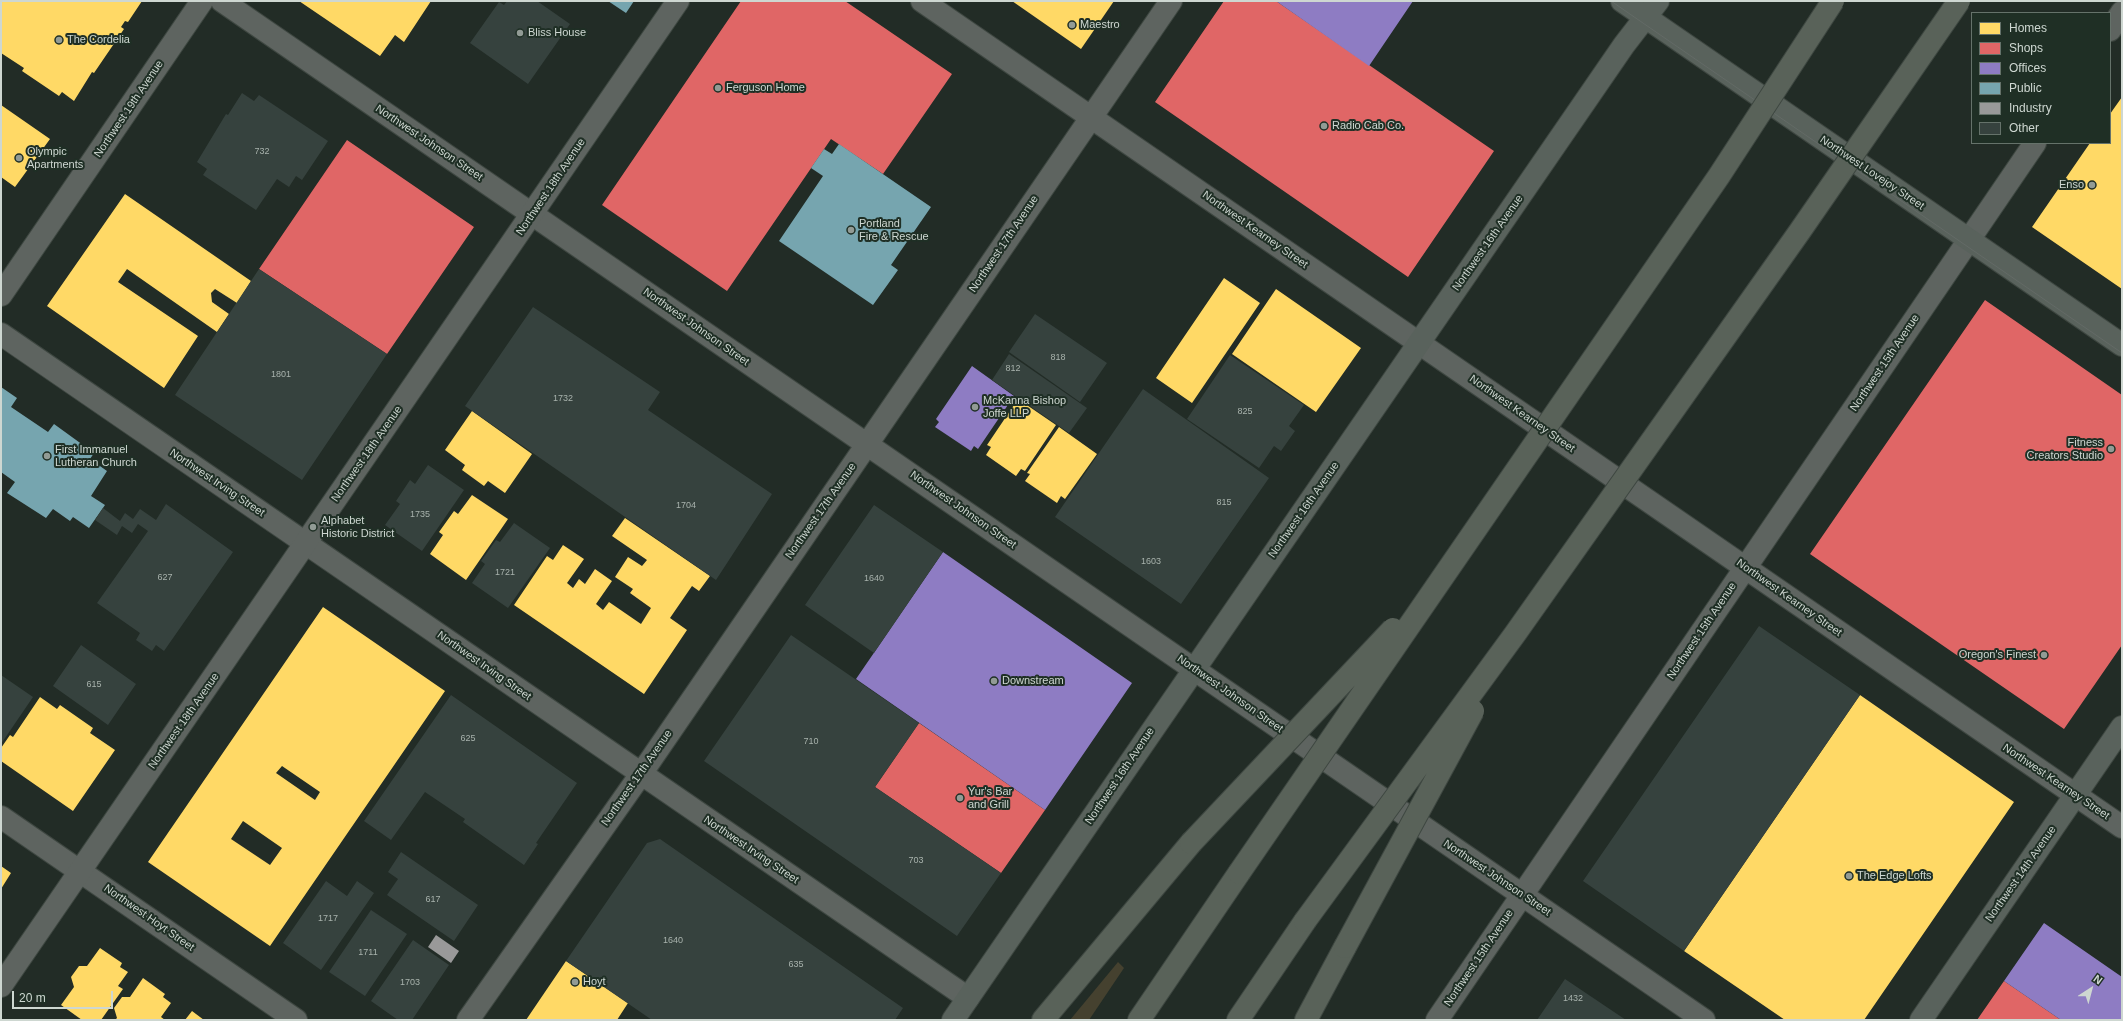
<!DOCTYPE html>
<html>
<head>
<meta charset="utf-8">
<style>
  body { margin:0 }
  #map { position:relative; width:2123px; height:1021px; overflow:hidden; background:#222c26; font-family:Helvetica,sans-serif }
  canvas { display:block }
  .frame { position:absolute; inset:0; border:2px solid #ced7d1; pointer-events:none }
  .legend { position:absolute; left:1971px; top:12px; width:140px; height:132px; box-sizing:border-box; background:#1f2f25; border:1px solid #65726a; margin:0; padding:5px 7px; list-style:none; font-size:12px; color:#ced7d1 }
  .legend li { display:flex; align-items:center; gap:8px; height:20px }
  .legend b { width:20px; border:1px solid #65726a }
  .north { position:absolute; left:2071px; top:969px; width:40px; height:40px; -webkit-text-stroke:3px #1f2f25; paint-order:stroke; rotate:36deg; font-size:11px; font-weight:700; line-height:16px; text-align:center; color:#ced7d1 }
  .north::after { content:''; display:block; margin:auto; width:14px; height:18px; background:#ced7d1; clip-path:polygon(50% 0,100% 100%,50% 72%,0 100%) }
  .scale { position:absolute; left:12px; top:991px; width:101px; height:18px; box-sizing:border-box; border:2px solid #ced7d1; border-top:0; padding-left:5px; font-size:12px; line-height:14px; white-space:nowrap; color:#ced7d1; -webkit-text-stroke:3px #1f2f25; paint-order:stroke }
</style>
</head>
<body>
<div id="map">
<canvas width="2123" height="1021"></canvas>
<div class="frame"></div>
<ul class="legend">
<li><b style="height:11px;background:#ffd966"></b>Homes</li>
<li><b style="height:11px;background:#e06666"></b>Shops</li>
<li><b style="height:11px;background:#8e7cc3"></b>Offices</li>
<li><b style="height:11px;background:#76a5af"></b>Public</li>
<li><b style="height:11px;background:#999"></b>Industry</li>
<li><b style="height:11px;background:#36423e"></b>Other</li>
</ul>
<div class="north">N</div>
<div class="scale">20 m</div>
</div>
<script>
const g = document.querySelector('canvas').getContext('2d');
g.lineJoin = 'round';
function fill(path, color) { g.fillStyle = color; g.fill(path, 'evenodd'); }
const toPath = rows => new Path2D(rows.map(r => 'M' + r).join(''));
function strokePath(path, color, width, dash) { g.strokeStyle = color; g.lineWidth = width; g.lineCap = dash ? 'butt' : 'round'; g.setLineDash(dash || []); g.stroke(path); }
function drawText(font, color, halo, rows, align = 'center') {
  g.font = font + ' Helvetica,sans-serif'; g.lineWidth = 4; g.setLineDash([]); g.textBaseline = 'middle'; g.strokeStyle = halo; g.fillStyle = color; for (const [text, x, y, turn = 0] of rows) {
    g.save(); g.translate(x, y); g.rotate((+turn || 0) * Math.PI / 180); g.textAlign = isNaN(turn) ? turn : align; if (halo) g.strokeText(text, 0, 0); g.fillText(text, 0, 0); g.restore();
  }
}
fill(toPath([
  [1118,962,1124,968,1089,1020,1070,1020]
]), '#45412f');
fill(toPath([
  [1,1,142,1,128,22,125,21,121,27,124,29,94,73,92,72,74,101,62,92,59,96,22,71,24,68,1,53],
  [299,1,431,1,404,42,395,35,380,56],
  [1012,1,1114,1,1081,49],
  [2122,97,2122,289,2032,227,2090,143,2110,143,2110,114],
  [1,105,50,139,15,187,1,177],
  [125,194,251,281,237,303,215,289,211,293,212,302,229,314,217,332,127,269,118,282,198,336,164,388,47,306],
  [1224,278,1260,303,1192,403,1156,378],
  [1276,289,1361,348,1316,412,1232,354],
  [1018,399,1056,425,1025,471,1021,469,1016,476,986,455,991,447,987,445],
  [472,411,532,454,505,493,488,481,484,486,462,470,465,465,445,450],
  [1059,427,1097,454,1065,499,1061,496,1057,503,1025,481,1030,474,1027,473],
  [472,495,508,519,466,580,430,554,443,535,439,532,454,511,458,514],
  [625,518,710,576,699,591,692,586,670,618,687,630,644,694,514,605,547,556,553,560,563,545,584,559,567,583,573,588,579,579,585,584,595,569,612,581,596,604,603,610,609,602,641,624,651,608,630,593,633,589,615,577,628,557,642,566,647,560,612,536],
  [323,607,445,691,270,946,148,862],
  [282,766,320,792,315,800,276,773],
  [243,821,282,848,270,865,231,839],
  [1860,695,2014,802,1864,1020,1785,1020,1684,951],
  [40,697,57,709,60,705,93,728,90,733,115,750,73,811,1,761,1,748,10,735,13,737],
  [1,866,11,873,1,889],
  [100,948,122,963,120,967,128,972,118,986,123,989,101,1020,82,1020,61,1005,74,987,71,977,79,966,87,966],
  [566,961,628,1003,617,1020,526,1020],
  [143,978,165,994,163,997,171,1003,161,1017,165,1020,115,1020,117,1018,114,1008,122,997,130,997],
  [192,1011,204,1020,185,1020]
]), '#ffd966');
fill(toPath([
  [741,1,845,1,952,74,883,174,831,139,727,291,602,205],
  [1224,1,1276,1,1494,151,1408,277,1155,102],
  [347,140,474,227,387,354,259,269],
  [1985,300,2122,395,2122,645,2064,729,1810,554],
  [919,723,1045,810,1001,873,875,787],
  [2004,981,2061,1020,1977,1020]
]), '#e06666');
fill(toPath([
  [1276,1,1413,1,1369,66],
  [972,366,1014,396,978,449,974,446,971,451,935,427,939,422,936,419],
  [943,552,1132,683,1045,810,856,679],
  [2044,923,2122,977,2122,1020,2061,1020,2004,981]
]), '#8e7cc3');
fill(toPath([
  [608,1,634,1,626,13],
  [839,144,931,207,891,265,898,270,873,305,779,241,823,176,811,168,824,149,832,154],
  [1,387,17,398,11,407,48,432,54,424,94,453,90,459,107,471,91,496,105,505,89,528,73,517,70,521,53,509,46,518,7,493,15,482,1,472]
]), '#76a5af');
fill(toPath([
  [436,935,459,951,451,963,428,947]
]), '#999');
fill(toPath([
  [507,1,537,1,570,24,528,84,470,43,499,2,504,5],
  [242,93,254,101,259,95,328,141,302,180,296,176,289,187,277,179,256,210,203,175,207,169,197,162,226,114,228,115],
  [259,269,387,354,302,480,175,395],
  [533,307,660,392,648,410,772,494,716,580,465,406],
  [1035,314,1107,363,1080,402,1009,352],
  [1009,354,1087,408,1069,433,992,380],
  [1230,355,1304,405,1289,426,1295,431,1281,451,1274,446,1259,468,1187,419],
  [1143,389,1269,478,1181,604,1055,517],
  [428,465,464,490,422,551,385,525,400,504,396,501,410,480,415,484],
  [166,504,233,552,164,651,156,645,152,651,136,640,140,633,97,603,148,531,138,524,132,533,122,526,117,535,95,520,103,508,120,521,125,513,133,519,140,509,156,520],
  [874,505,943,552,874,653,805,605],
  [514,523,550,548,508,608,472,583,485,564,481,561,496,540,500,542],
  [1759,626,1860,695,1684,951,1583,881],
  [791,635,919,723,875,787,1001,873,957,936,704,761],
  [81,645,136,684,108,725,53,686],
  [1,675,33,697,1,744],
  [451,695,577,783,536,843,538,844,524,865,463,822,465,819,425,792,391,840,364,821],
  [660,839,903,1008,895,1020,652,1020,566,961,647,843],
  [401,852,478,905,454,941,387,895,398,879,388,872],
  [326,881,347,896,357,881,374,893,321,970,283,943],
  [371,910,407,934,365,996,329,972],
  [413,940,449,965,412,1020,398,1020,371,1001],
  [1565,979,1626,1020,1537,1020]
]), '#36423e');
const minor = toPath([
  [222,1,1704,1020],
  [922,1,2122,827],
  [2110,30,2122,12],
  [1,334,968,998],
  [1,817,296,1020],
  [468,1020,641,774,1171,1],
  [1437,1020,2035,143]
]);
const tertiary = toPath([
  [1,295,202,1],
  [1,986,678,1]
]);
const secondary = toPath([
  [1622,1,2122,345],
  [953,1020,1624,45,1658,1],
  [1921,1020,2122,727]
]);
const motorway = toPath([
  [1043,1020,1191,843],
  [1139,1020,1239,873],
  [1238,1020,1305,921],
  [1306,1020,1345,947]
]);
strokePath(minor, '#3e4741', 24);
strokePath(tertiary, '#3e4741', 24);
strokePath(secondary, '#3e4741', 24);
strokePath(motorway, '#3e4741', 24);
strokePath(minor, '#5e6460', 22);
strokePath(tertiary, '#5e6460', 22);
strokePath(secondary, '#59625c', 22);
strokePath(motorway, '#596259', 22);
strokePath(toPath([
  [1611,1,2122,353]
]), '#636a66', 1);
const motorwayBridge = toPath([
  [1191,843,1393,629],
  [1239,873,1719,176,1833,1],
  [1305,921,1515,634,1800,231,1959,1],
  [1345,947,1473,711]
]);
strokePath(motorwayBridge, '#3e4741', 24, []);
strokePath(motorwayBridge, '#596259', 22);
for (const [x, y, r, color] of [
  [1072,25,4,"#929b95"],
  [520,33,4,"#929b95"],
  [59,40,4,"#929b95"],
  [718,88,4,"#929b95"],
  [1324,126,4,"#929b95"],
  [19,158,4,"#929b95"],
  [2092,185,4,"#929b95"],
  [851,230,4,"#929b95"],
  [975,407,4,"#929b95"],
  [2111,449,4,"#929b95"],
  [47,456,4,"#929b95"],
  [313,527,4,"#929b95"],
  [2044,655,4,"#929b95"],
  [994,681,4,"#929b95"],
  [960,798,4,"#929b95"],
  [1849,876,4,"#929b95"],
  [575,982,4,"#929b95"]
]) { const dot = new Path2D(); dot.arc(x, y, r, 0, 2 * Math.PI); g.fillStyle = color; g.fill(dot); strokePath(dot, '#1f2f25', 1.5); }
drawText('9px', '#a8b2ac', null, [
  ["732",262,152],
  ["818",1058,358],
  ["812",1013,369],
  ["1801",281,375],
  ["1732",563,399],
  ["825",1245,412],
  ["815",1224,503],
  ["1704",686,506],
  ["1735",420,515],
  ["1603",1151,562],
  ["1721",505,573],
  ["627",165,578],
  ["1640",874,579],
  ["615",94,685],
  ["625",468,739],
  ["710",811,742],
  ["703",916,861],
  ["617",433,900],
  ["1717",328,919],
  ["1640",673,941],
  ["1711",368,953],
  ["635",796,965],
  ["1703",410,983],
  ["1432",1573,999]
]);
drawText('11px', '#ced7d1', '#1f2f25', [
  ["Maestro",1080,25],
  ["Bliss House",528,33],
  ["The Cordelia",67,40],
  ["Ferguson Home",726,88],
  ["Radio Cab Co.",1332,126],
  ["Olympic",27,152],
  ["Apartments",27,165],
  ["Enso",2084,185,"right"],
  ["Portland",859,224],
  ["Fire & Rescue",859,237],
  ["McKanna Bishop",983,401],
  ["Joffe LLP",983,414],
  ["Fitness",2103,443,"right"],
  ["Creators Studio",2103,456,"right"],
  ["First Immanuel",55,450],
  ["Lutheran Church",55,463],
  ["Alphabet",321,521],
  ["Historic District",321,534],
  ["Oregon's Finest",2036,655,"right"],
  ["Downstream",1002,681],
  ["Yur's Bar",968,792],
  ["and Grill",968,805],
  ["The Edge Lofts",1857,876],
  ["Hoyt",583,982]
], 'left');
drawText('11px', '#ced7d1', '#1f2f25', [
  ["Northwest 19th Avenue",129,109,-56],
  ["Northwest Johnson Street",429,143,34],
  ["Northwest Lovejoy Street",1872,173,34],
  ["Northwest 18th Avenue",551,187,-56],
  ["Northwest Kearney Street",1255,230,35],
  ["Northwest 16th Avenue",1488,243,-55],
  ["Northwest 17th Avenue",1004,244,-56],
  ["Northwest Johnson Street",696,327,35],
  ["Northwest 15th Avenue",1885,363,-56],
  ["Northwest Kearney Street",1522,414,35],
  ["Northwest 18th Avenue",367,454,-55],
  ["Northwest Irving Street",217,483,34],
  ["Northwest Johnson Street",963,510,35],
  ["Northwest 16th Avenue",1304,510,-55],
  ["Northwest 17th Avenue",821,511,-55],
  ["Northwest Kearney Street",1789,598,35],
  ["Northwest 15th Avenue",1702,631,-56],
  ["Northwest Irving Street",484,666,35],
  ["Northwest Johnson Street",1230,694,35],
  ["Northwest 18th Avenue",184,721,-55],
  ["Northwest 16th Avenue",1120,776,-56],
  ["Northwest 17th Avenue",637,778,-55],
  ["Northwest Kearney Street",2056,782,34],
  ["Northwest Irving Street",751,850,34],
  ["Northwest 14th Avenue",2021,874,-55],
  ["Northwest Johnson Street",1497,878,34],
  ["Northwest Hoyt Street",149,918,35],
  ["Northwest 15th Avenue",1479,958,-56]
]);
</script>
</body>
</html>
